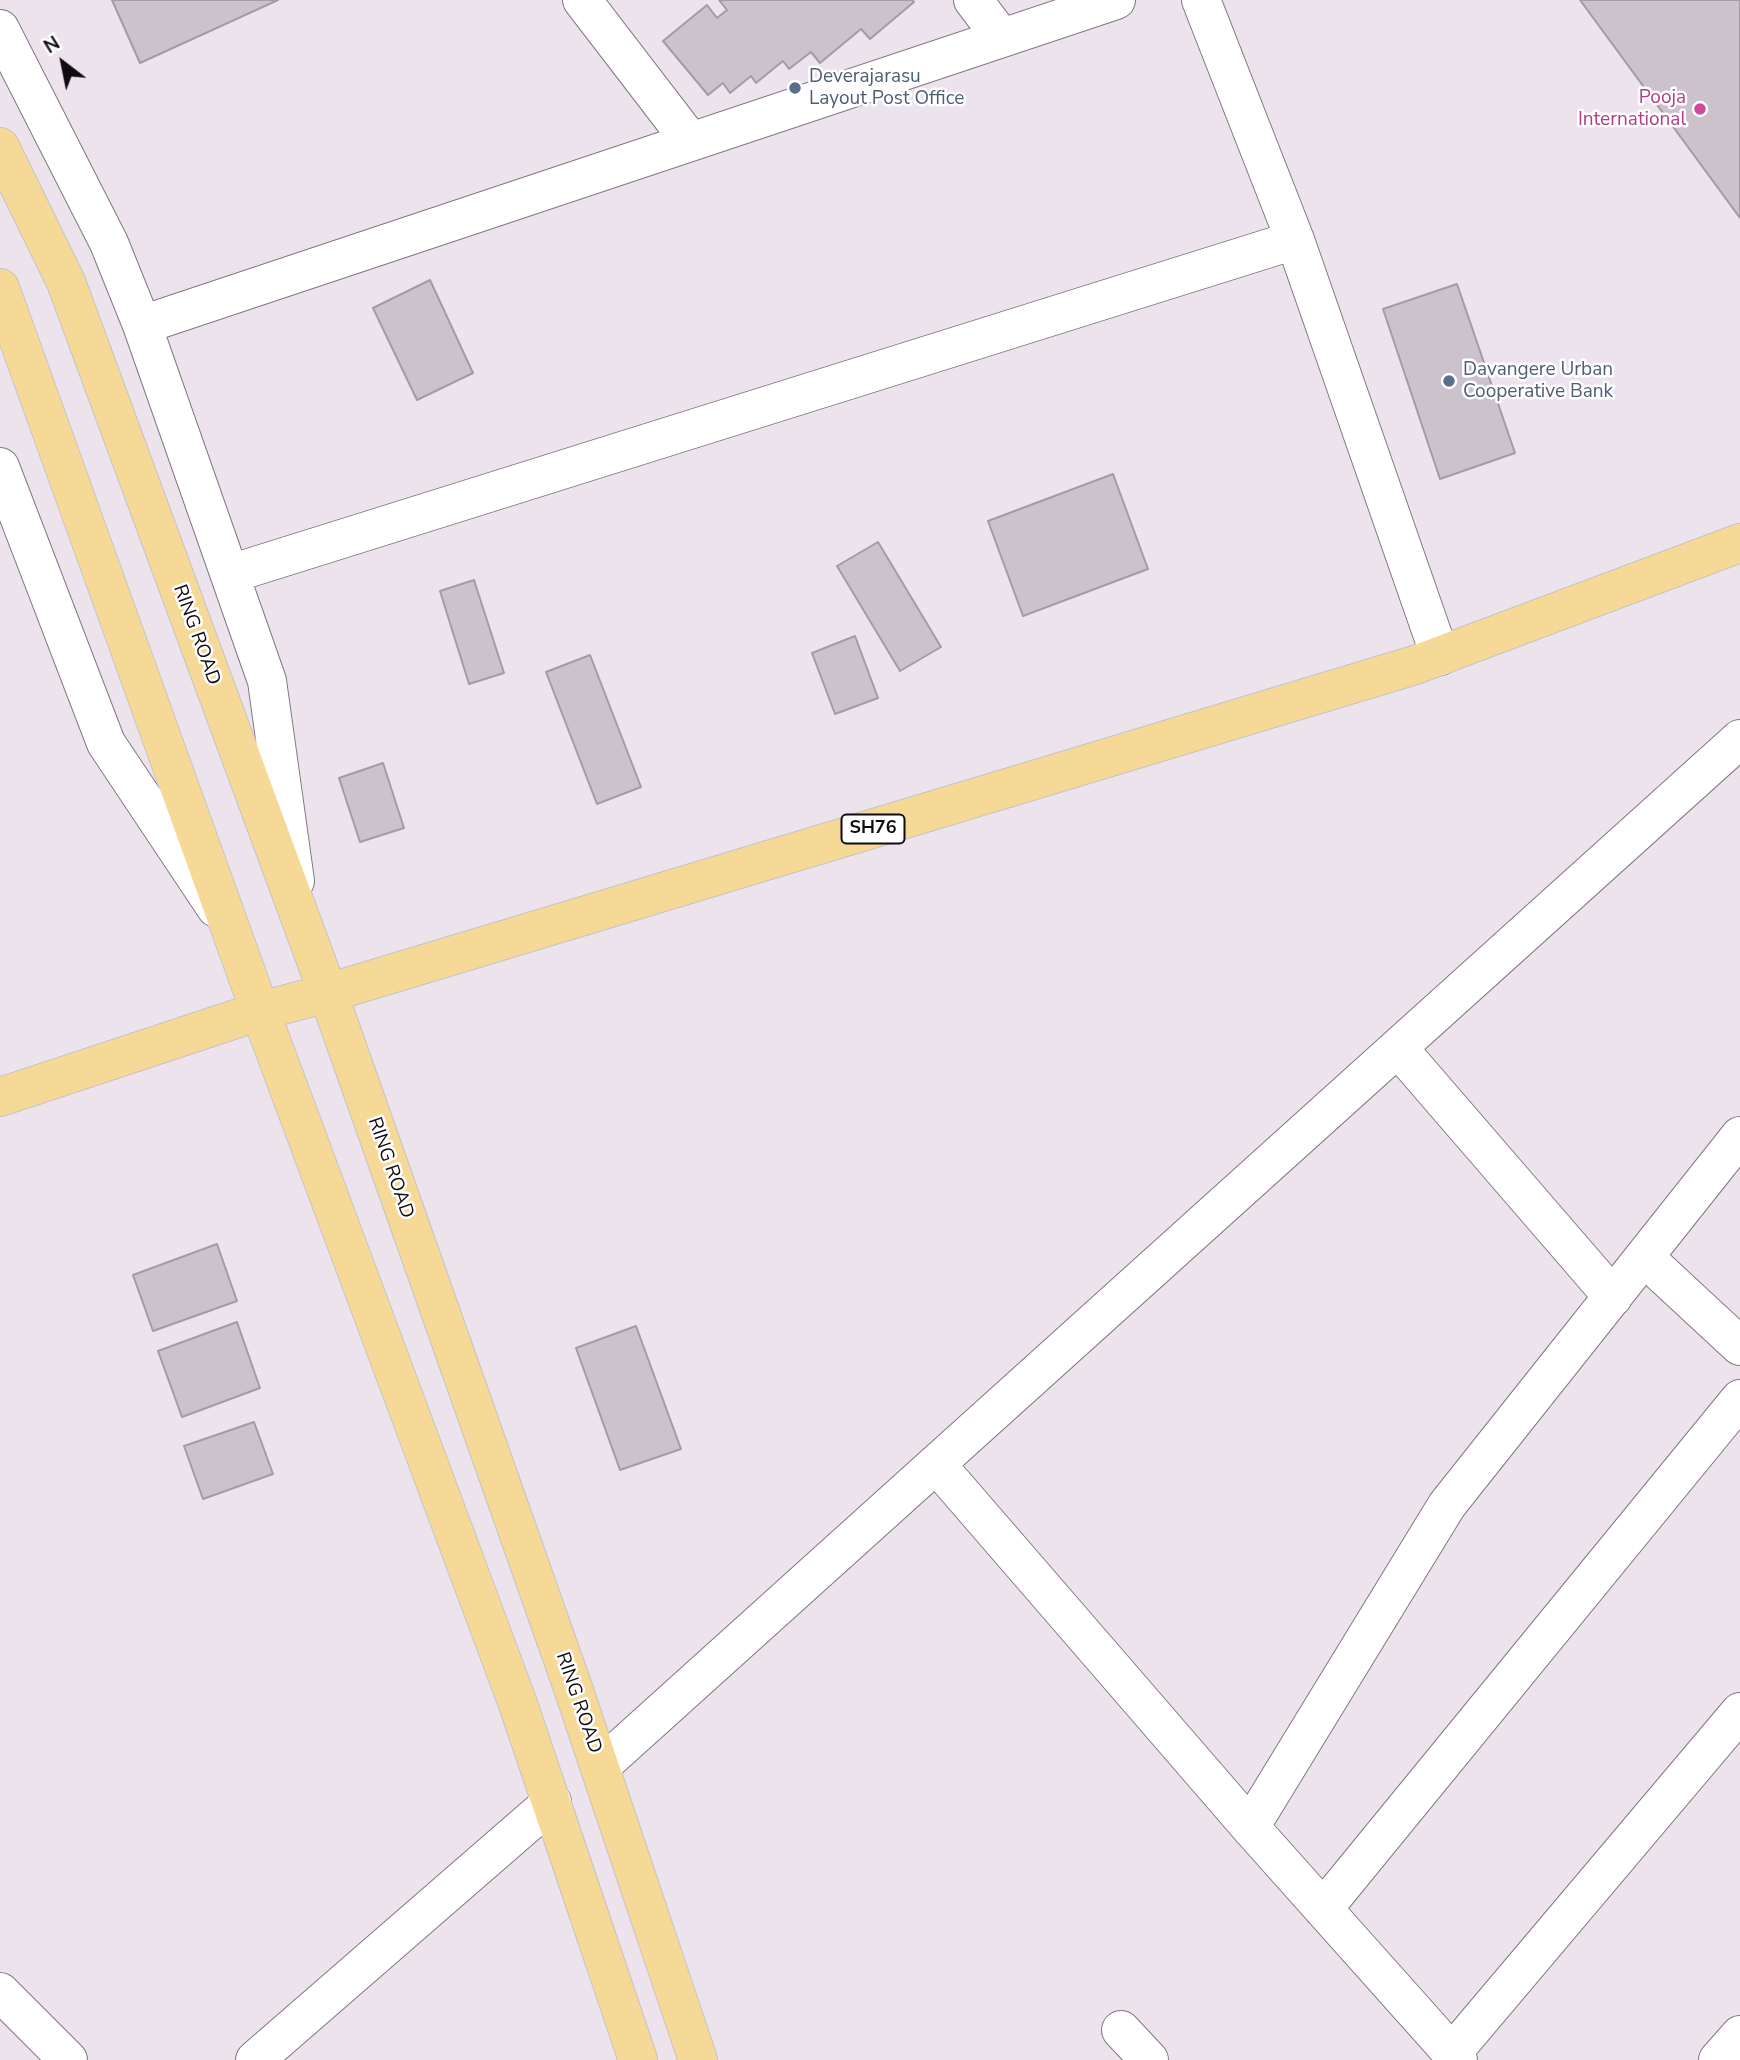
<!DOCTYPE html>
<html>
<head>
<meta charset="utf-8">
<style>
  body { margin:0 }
  #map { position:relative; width:1740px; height:2060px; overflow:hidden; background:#ede3ed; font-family:"Nunito Sans",sans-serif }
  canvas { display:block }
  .north { position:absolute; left:28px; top:28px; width:70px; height:70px; -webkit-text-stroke:5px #fff; paint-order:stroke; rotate:328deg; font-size:19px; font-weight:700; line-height:28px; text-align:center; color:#0f0c0f }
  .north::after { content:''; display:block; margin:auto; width:24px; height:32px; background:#0f0c0f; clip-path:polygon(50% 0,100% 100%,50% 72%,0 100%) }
</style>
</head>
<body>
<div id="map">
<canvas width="1740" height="2060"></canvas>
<div class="north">N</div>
</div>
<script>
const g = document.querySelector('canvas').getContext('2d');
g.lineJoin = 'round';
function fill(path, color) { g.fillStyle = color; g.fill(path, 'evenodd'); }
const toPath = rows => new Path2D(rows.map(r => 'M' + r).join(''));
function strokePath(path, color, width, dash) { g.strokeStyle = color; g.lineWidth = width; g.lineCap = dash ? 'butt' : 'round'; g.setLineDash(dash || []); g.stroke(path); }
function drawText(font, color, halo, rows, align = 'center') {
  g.font = font + ' "Nunito Sans",sans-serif'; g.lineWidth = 5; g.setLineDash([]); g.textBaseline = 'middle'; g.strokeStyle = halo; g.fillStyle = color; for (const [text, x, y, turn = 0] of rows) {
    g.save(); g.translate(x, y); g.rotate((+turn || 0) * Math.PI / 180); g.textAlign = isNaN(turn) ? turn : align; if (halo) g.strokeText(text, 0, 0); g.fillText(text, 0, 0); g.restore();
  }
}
const building = toPath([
  [112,0,278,0,140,63,112,0],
  [719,0,912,0,914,2,870,39,861,29,820,63,811,52,789,69,783,61,756,83,751,76,730,93,723,83,708,95,663,41,707,5,717,18,727,10,719,0],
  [1580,0,1740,0,1740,218,1580,0],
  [430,280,473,373,417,400,373,308,430,280],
  [1457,284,1515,453,1440,479,1383,309,1457,284],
  [1113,474,1148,569,1023,616,988,521,1113,474],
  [878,542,941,647,900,671,837,566,878,542],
  [474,580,504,673,469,684,440,591,474,580],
  [855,636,878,698,835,714,812,653,855,636],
  [590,655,641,787,597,804,546,672,590,655],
  [383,763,404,828,360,842,339,778,383,763],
  [217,1244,237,1301,153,1331,133,1275,217,1244],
  [237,1322,260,1388,182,1417,158,1351,237,1322],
  [636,1326,681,1449,620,1470,576,1348,636,1326],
  [254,1422,273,1474,203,1499,184,1446,254,1422]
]);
fill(building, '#cbc2cb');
strokePath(building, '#a49ba4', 2);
const minor = toPath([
  [582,0,691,142],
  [973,0,1002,38],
  [1201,0,1295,240,1440,656],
  [0,29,109,243,142,325,267,681,295,881],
  [142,325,1116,0],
  [0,467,106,743,216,908],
  [230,574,1295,240],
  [1398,1048,1613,1297],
  [1644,1257,1740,1346],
  [936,1464,1250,1827,1458,2060],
  [600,1767,1740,739],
  [1250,1827,1447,1505,1740,1136],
  [1323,1909,1740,1399],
  [0,1992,68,2060],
  [1121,2030,1149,2060],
  [1452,2053,1740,1712],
  [255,2060,552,1802],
  [1718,2060,1740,2035]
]);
const major = toPath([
  [0,147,66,282,328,993,572,1685,698,2060],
  [0,288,260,1011,518,1704,638,2060],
  [0,1097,260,1011,328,993,1415,665,1740,543]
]);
strokePath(minor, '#817880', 40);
strokePath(major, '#c5c5c5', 40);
strokePath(minor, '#fff', 38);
strokePath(major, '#f7d997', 38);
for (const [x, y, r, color] of [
  [795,88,7,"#5c6f8a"],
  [1700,109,7,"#d1479c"],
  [1449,381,7,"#5c6f8a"]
]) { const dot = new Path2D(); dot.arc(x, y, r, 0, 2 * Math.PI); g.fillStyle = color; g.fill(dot); strokePath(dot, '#fff', 2.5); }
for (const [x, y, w] of [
  [873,829,63]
]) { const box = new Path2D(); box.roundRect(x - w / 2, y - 14.5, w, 29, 5); g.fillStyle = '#fff'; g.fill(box); strokePath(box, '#0f0c0f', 2); }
drawText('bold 18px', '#0f0c0f', null, [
  ["SH76",873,829]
]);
drawText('19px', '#4e5e75', '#fff', [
  ["Deverajarasu",809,77],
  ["Layout Post Office",809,99],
  ["Davangere Urban",1463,370],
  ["Cooperative Bank",1463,392]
], 'left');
drawText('19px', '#b23c85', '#fff', [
  ["Pooja",1686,98],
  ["International",1686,120]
], 'right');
drawText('19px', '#0f0c0f', '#fff', [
  ["RING ROAD",196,635,70],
  ["RING ROAD",390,1168,71],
  ["RING ROAD",578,1703,71]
]);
</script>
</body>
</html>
